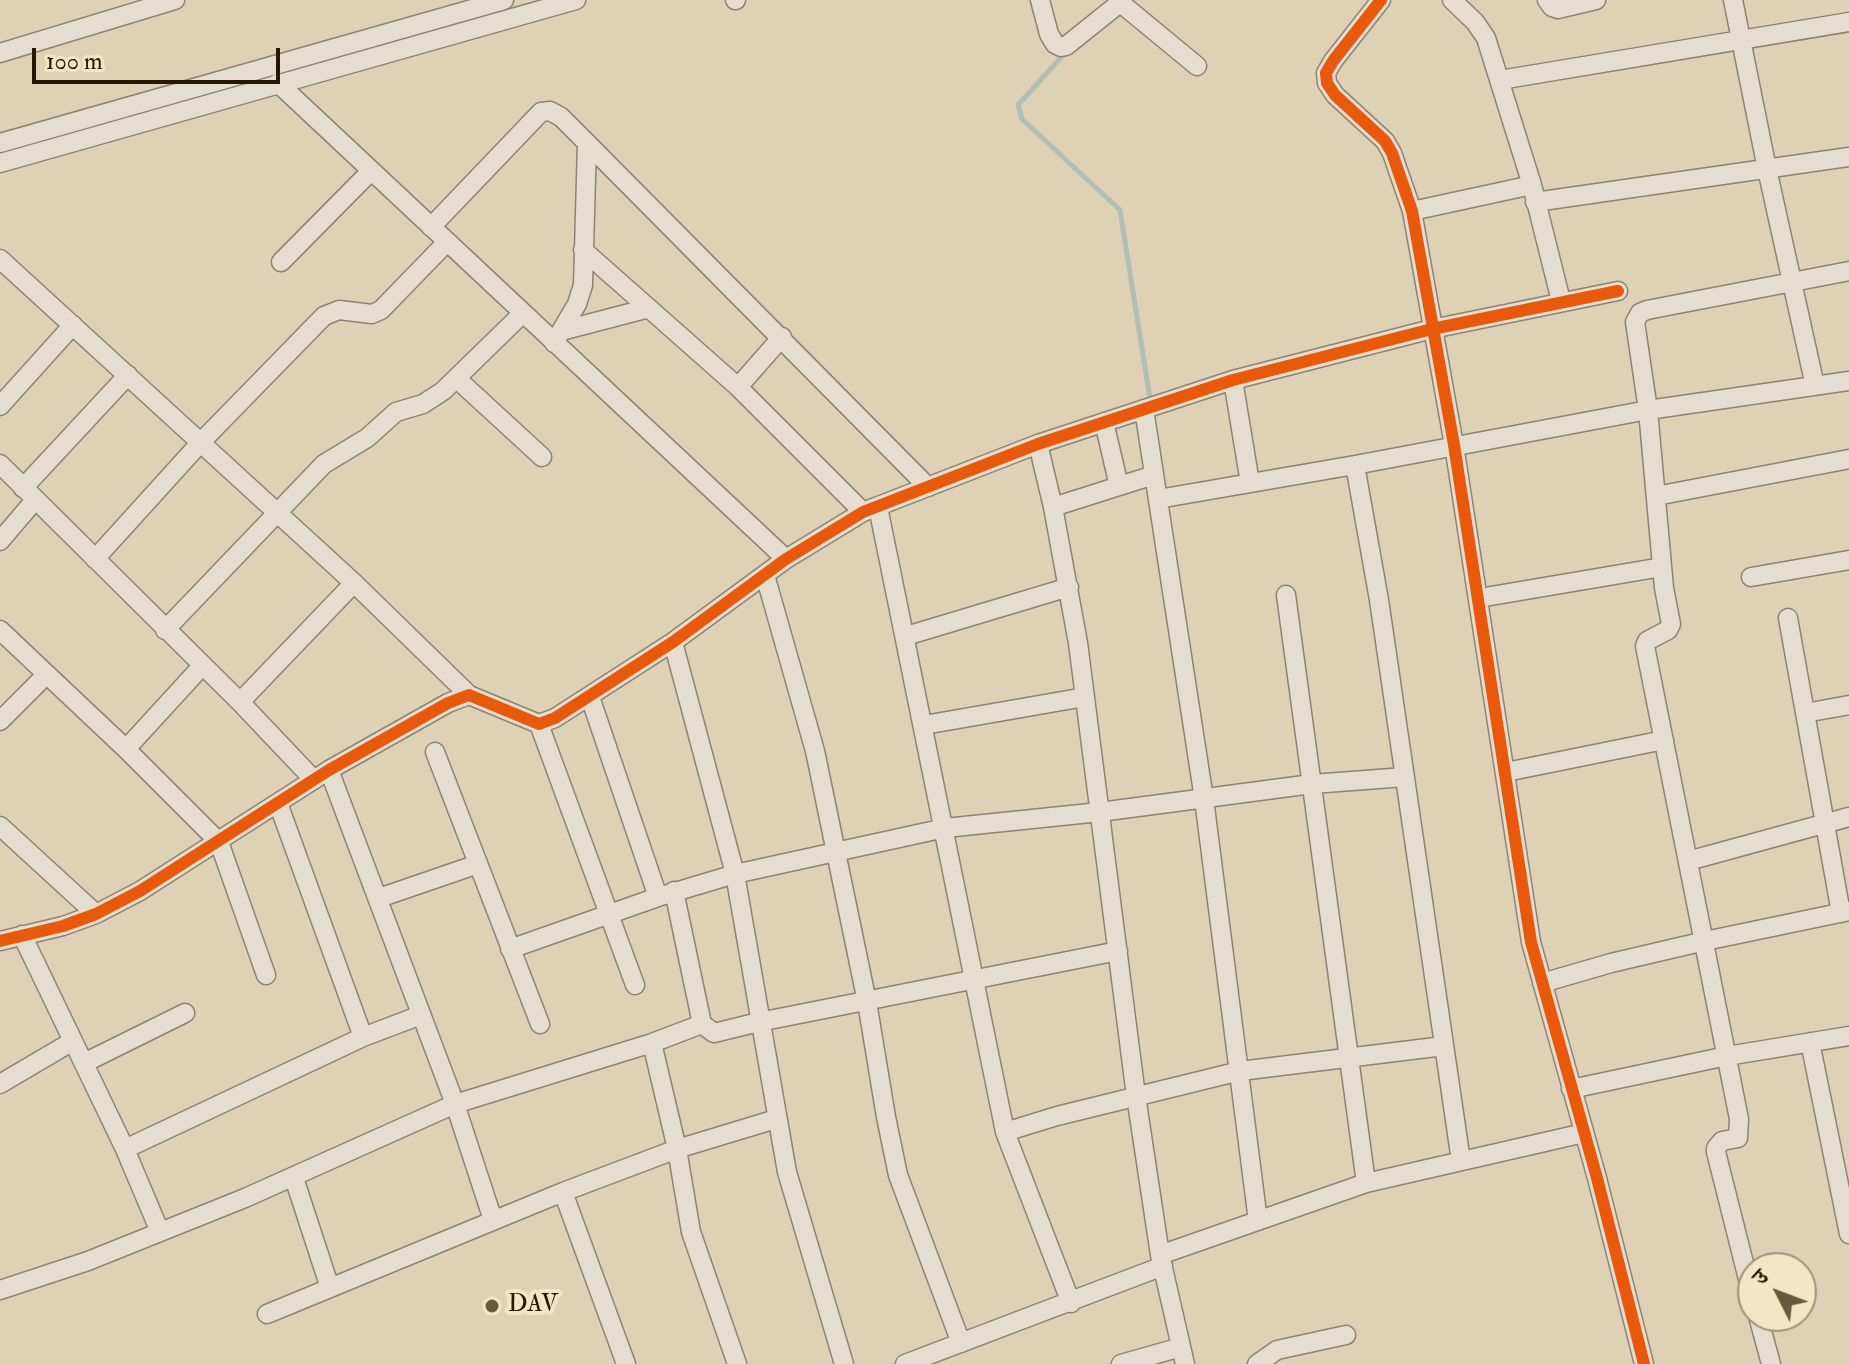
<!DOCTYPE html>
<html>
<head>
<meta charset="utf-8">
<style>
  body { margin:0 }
  #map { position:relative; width:1849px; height:1364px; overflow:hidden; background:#ded1b6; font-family:"IM FELL Double Pica","Noto Serif Devanagari",serif }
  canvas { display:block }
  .north { position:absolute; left:1737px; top:1252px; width:80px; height:80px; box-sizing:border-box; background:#f4e5c5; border:2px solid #a29376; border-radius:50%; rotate:312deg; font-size:22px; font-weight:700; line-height:32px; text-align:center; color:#281700 }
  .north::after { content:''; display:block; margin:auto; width:28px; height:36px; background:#685840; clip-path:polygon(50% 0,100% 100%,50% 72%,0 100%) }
  .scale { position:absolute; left:32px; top:48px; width:248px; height:36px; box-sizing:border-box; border:4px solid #281700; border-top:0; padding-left:10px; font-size:24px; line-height:28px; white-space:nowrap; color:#281700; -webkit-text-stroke:6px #f4e5c5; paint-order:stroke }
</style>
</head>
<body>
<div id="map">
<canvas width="1849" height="1364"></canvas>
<div class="north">उ</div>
<div class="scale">100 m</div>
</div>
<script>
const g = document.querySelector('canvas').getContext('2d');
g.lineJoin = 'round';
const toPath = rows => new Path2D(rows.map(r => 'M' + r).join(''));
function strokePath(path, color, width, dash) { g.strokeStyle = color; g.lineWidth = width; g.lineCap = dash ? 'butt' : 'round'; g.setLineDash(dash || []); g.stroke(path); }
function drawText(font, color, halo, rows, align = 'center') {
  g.font = font + ' "IM FELL Double Pica",serif'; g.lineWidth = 8; g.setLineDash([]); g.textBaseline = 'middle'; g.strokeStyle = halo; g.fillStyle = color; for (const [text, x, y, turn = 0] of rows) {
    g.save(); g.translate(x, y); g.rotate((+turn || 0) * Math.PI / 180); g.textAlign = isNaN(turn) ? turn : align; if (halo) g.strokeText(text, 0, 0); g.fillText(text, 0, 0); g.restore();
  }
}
strokePath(toPath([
  [1065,53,1018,105,1022,119,1120,210,1150,399]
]), '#b2bfb4', 5);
const minor = toPath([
  [735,0,736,0],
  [1040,0,1049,34,1055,44,1061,47,1066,46,1116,6,1123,5,1197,66],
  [1381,0,1333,61,1326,73,1327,83,1335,95,1385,141,1392,153,1412,211,1454,445,1531,942,1597,1178,1644,1364],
  [1452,0,1475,22,1486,38,1532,185,1561,301],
  [1547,0,1552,7,1558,9,1596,0],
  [1733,0,1767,169,1815,386],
  [0,53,175,0],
  [1500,80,1849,22],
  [278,83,786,559],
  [0,143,504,0],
  [0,163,576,0],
  [1535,202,1849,157],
  [1412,211,1532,185],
  [431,227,541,112,550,111,561,117,587,143,928,487],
  [583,250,738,387,863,512],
  [0,259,354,583,469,695],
  [281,262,371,171],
  [561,331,649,308],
  [554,343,577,304,583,285,587,143],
  [456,378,542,457],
  [1233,380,1250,483],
  [738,387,782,337],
  [0,406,73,325],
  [1144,409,1204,799,1258,1221],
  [1104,422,1119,486],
  [1038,444,1053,507,1078,643,1136,1096,1160,1255,1185,1364],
  [0,464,240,702,314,780],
  [1355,465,1379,600,1461,1161],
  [23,488,128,375],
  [1656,496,1849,459],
  [1158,499,1355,465,1648,410,1849,381],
  [878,507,1005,1132,1071,1303],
  [1053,507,1154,475],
  [0,541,35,500],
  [95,559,201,442,324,316,339,310,372,314,381,310,447,242],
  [765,575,815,751,867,1002,886,1117,898,1175,961,1343],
  [1751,577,1849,560],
  [1286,595,1366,1183],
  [1479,598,1662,567],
  [1788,618,1841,913],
  [0,630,126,749,219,842,266,975],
  [165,630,324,464,367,438,396,412,423,404,443,391,523,313],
  [906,636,1069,587],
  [673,642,735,874,787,1172,844,1364],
  [590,697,658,897],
  [240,702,354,583],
  [1805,713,1849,705],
  [0,721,47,674],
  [539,724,635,985],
  [924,725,1085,697],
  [126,749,202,666],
  [435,752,540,1024],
  [329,770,455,1104,493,1220],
  [1506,772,1664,740],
  [278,803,363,1037],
  [0,826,96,914],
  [1688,861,1849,817],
  [674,891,702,1024,714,1033,759,1022,1118,951],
  [379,898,478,864],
  [22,935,125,1149,160,1232],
  [0,941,63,926,96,914,140,891,329,770,448,703,469,695,539,724,555,718,673,642,786,559,863,512,1038,444,1233,380,1432,329,1618,291],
  [510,949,658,897,735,874,945,828,1100,812,1312,784,1405,777],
  [1542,983,1611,963,1705,941,1849,911],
  [1810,1042,1849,1234],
  [652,1043,677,1149,691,1232,737,1364],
  [84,1063,185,1013],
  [0,1084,73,1041],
  [1571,1089,1727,1056,1849,1036],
  [1005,1132,1057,1116,1240,1071,1444,1046],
  [125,1149,363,1037,421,1015],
  [294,1178,330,1288],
  [563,1192,626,1364],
  [1160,1255,1366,1183,1584,1133],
  [0,1290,88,1261,245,1198,455,1104,652,1043,702,1024],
  [1753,1299,1716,1152,1716,1148,1722,1141,1738,1138,1739,1119,1645,646,1647,641,1668,630,1671,624,1664,588,1648,410,1635,322,1640,313,1647,310,1849,271],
  [267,1314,563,1192,677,1149,776,1119],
  [1758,1316,1771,1364],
  [905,1364,1163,1266],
  [1121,1364,1181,1347],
  [1257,1364,1277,1350,1346,1335]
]);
strokePath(minor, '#8d8372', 21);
strokePath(minor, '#e4ddd0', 18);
strokePath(toPath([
  [1381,0,1333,61,1326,73,1327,83,1335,95,1385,141,1392,153,1412,211,1454,445,1531,942,1597,1178,1644,1364],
  [0,941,63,926,96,914,140,891,329,770,448,703,469,695,539,724,555,718,673,642,786,559,863,512,1038,444,1233,380,1432,329,1618,291]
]), '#e8590c', 12);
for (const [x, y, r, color] of [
  [492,1306,8,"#685840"]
]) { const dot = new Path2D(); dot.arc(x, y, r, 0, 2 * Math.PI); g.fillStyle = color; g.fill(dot); strokePath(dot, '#f4e5c5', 3); }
drawText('24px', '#281700', '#f4e5c5', [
  ["DAV",508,1306]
], 'left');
</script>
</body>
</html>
